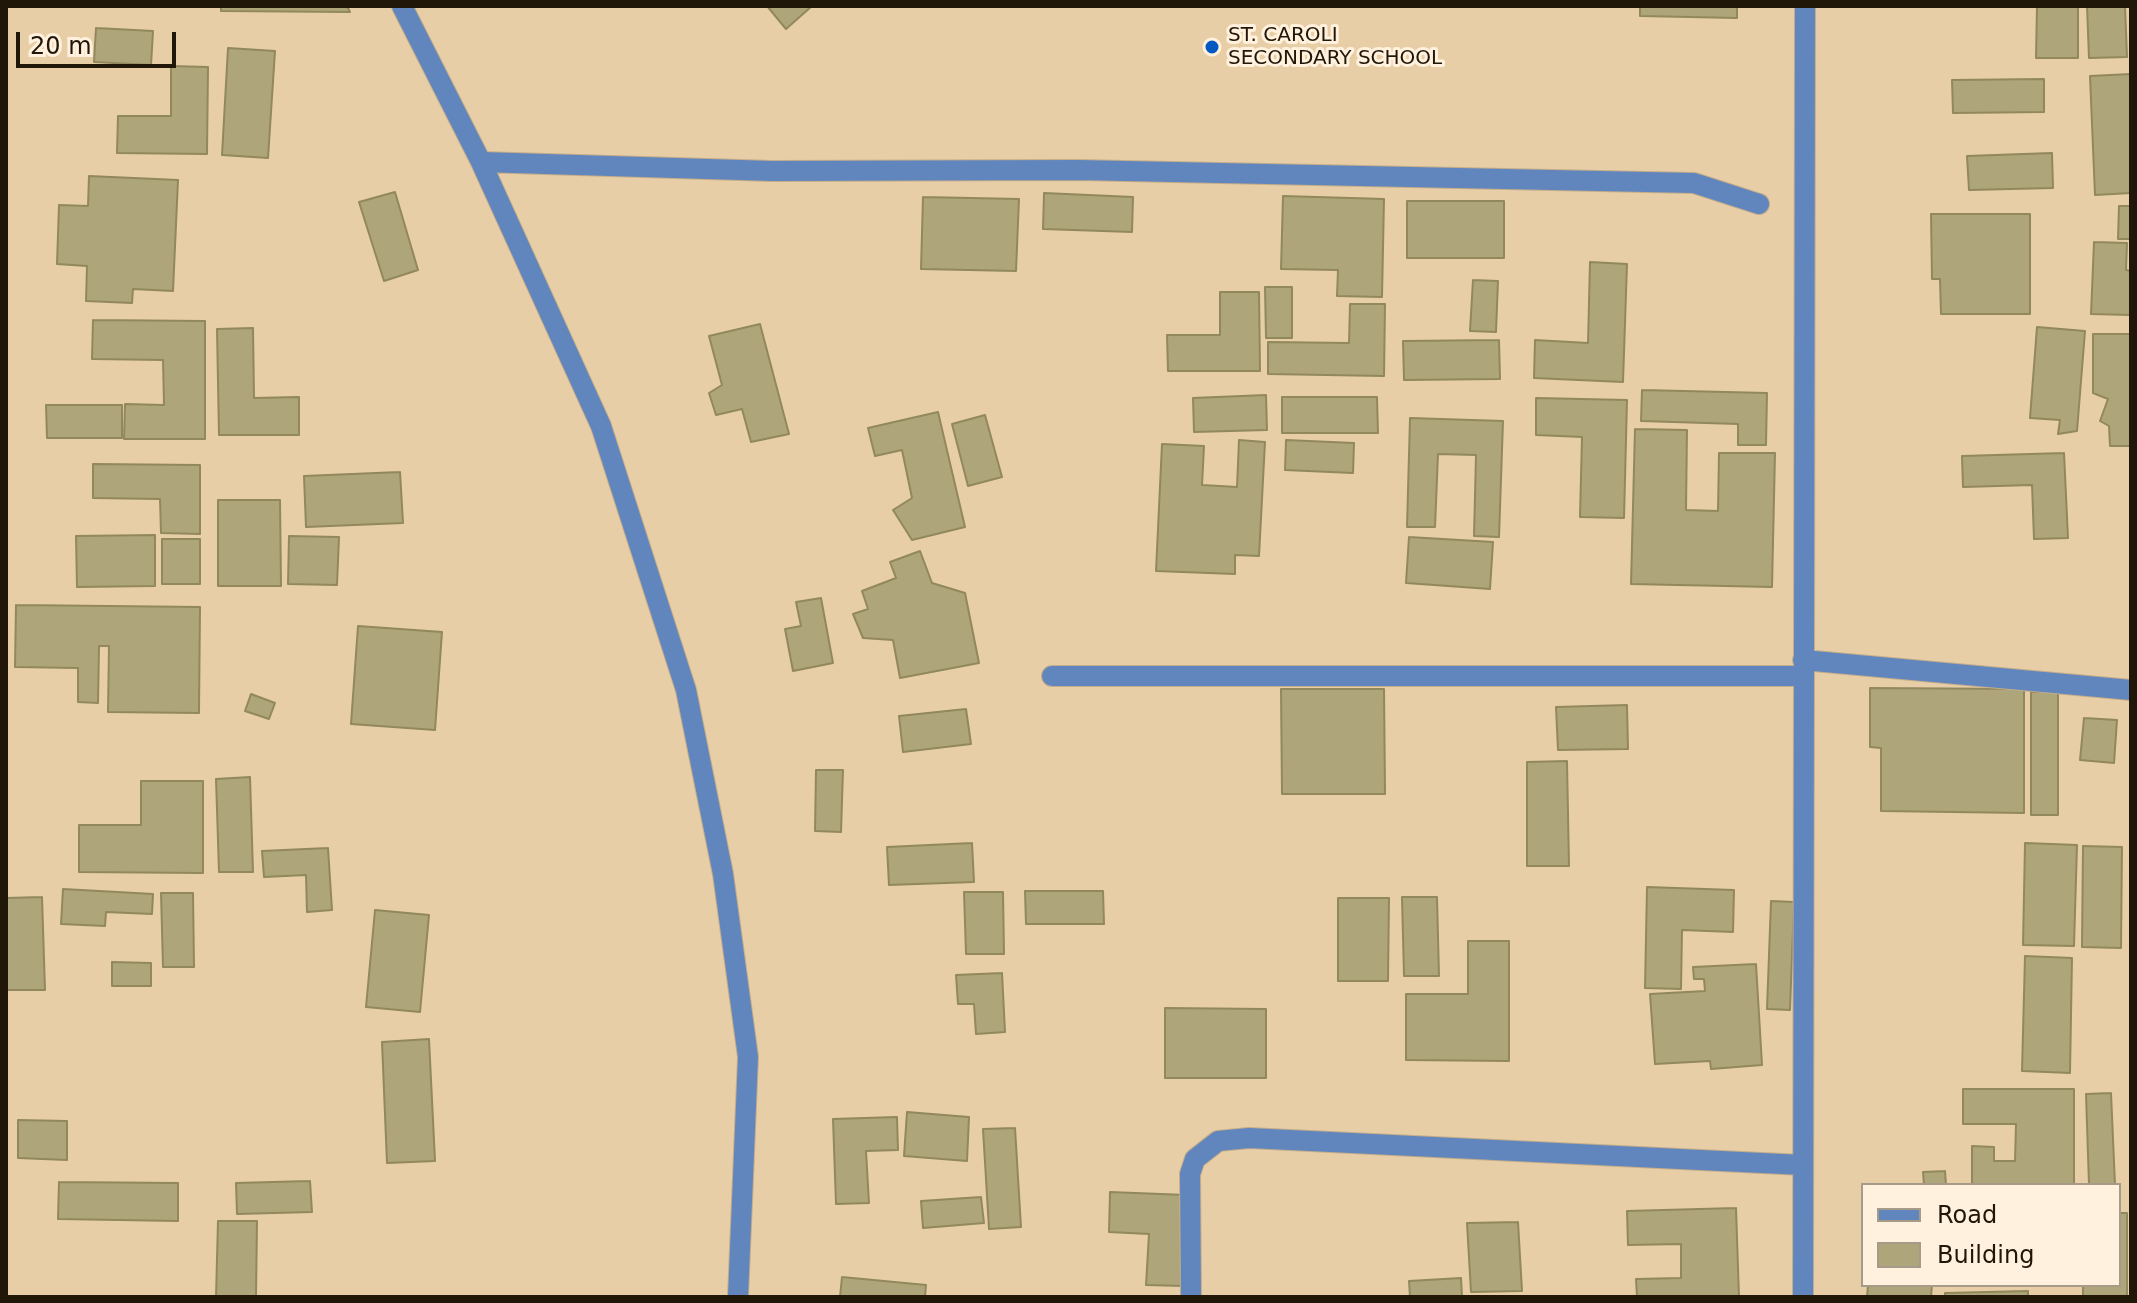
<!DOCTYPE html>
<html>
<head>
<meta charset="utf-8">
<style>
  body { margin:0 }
  #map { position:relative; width:2137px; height:1303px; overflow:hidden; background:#e8cea7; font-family:"DejaVu Sans",sans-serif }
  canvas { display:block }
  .frame { position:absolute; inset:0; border:8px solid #201708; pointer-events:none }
  .legend { position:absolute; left:1861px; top:1183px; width:260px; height:104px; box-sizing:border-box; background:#fff1dd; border:2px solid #a69a88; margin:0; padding:10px 14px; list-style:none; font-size:24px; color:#201708 }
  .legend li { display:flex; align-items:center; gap:16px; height:40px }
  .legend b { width:40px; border:2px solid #a69a88 }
  .scale { position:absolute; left:16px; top:32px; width:160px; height:36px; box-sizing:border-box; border:4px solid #201708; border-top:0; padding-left:10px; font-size:24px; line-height:28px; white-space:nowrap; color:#201708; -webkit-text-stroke:6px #fff1dd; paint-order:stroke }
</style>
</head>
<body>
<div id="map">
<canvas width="2137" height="1303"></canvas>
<div class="frame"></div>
<ul class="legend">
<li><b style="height:10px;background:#6186bd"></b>Road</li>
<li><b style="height:22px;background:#aea67a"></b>Building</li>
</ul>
<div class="scale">20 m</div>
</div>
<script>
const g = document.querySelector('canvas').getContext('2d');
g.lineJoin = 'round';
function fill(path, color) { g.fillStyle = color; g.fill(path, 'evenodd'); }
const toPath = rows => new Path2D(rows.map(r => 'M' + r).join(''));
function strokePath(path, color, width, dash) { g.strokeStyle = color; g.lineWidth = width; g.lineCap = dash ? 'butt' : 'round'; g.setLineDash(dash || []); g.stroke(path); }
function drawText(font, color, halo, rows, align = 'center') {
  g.font = font + ' "DejaVu Sans",sans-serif'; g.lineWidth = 6; g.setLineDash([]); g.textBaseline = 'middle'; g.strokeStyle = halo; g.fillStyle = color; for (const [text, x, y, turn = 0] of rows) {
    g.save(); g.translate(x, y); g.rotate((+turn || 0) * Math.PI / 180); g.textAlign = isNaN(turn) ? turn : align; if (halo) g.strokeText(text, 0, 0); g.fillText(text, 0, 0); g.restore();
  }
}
const building = toPath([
  [221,6,347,6,350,12,221,11,221,6],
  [767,6,812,6,786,29,767,6],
  [1640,6,1737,6,1737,18,1640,16,1640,6],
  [2037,6,2078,6,2078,58,2036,58,2037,6],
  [2087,6,2125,6,2127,57,2089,58,2087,6],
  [96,28,153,31,151,65,94,62,96,28],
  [228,48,275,51,268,158,222,155,228,48],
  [171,66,208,67,207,154,117,153,118,116,171,116,171,66],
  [2131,74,2131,193,2095,195,2090,76,2131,74],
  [2044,79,2044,112,1953,113,1952,80,2044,79],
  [2052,153,2053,188,1969,190,1967,156,2052,153],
  [89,176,178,180,173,291,133,289,132,303,86,301,87,266,57,264,59,205,88,206,89,176],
  [395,192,418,270,384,281,359,202,395,192],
  [1044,193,1133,197,1132,232,1043,229,1044,193],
  [1283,196,1384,199,1382,297,1337,296,1338,270,1281,269,1283,196],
  [923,197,1019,199,1016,271,921,269,923,197],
  [1407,201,1504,201,1504,258,1407,258,1407,201],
  [2119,206,2131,206,2131,239,2118,239,2119,206],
  [1931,214,2030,214,2030,314,1941,314,1940,279,1932,279,1931,214],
  [2094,242,2127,243,2126,270,2131,271,2131,315,2091,314,2094,242],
  [1590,262,1627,264,1623,382,1534,378,1535,340,1588,343,1590,262],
  [1473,280,1498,281,1496,332,1470,331,1473,280],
  [1265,287,1292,287,1292,338,1266,338,1265,287],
  [1220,292,1259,292,1260,371,1168,371,1167,335,1220,335,1220,292],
  [1350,304,1385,304,1384,376,1268,374,1268,342,1349,343,1350,304],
  [93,320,205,321,205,439,124,439,125,404,164,405,163,360,92,359,93,320],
  [760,324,789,434,751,442,742,409,716,415,709,393,722,385,709,336,760,324],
  [2037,327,2085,331,2077,431,2058,434,2060,420,2030,418,2037,327],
  [253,328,254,398,299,397,299,435,219,435,217,329,253,328],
  [2093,334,2131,334,2131,446,2110,446,2109,426,2100,421,2108,399,2093,393,2093,334],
  [1499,340,1500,379,1404,380,1403,341,1499,340],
  [1642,390,1767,393,1766,445,1738,445,1738,424,1641,421,1642,390],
  [1266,395,1267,430,1194,432,1193,398,1266,395],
  [1282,397,1377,397,1378,433,1282,433,1282,397],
  [1536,398,1627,400,1624,518,1580,517,1582,437,1536,435,1536,398],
  [46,405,122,405,122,438,47,438,46,405],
  [938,412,965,527,912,540,893,510,912,498,902,450,875,456,868,428,938,412],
  [985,415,1002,477,968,486,952,424,985,415],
  [1410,418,1503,421,1499,537,1474,536,1476,455,1438,454,1435,527,1407,527,1410,418],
  [1635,429,1687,430,1686,510,1718,511,1719,453,1775,453,1772,587,1631,584,1635,429],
  [1239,440,1265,442,1259,556,1235,555,1235,574,1156,571,1162,444,1204,446,1202,485,1237,487,1239,440],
  [1286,440,1354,443,1353,473,1285,470,1286,440],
  [2064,453,2068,538,2034,539,2032,485,1963,487,1962,456,2064,453],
  [93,464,200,465,200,534,161,533,160,499,93,498,93,464],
  [400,472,403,523,306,527,304,476,400,472],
  [218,500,280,500,281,586,218,586,218,500],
  [155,535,155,586,77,587,76,536,155,535],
  [289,536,339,537,337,585,288,584,289,536],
  [1409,537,1493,542,1490,589,1406,583,1409,537],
  [162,539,200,539,200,584,162,584,162,539],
  [920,551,932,583,965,593,979,663,900,678,893,640,863,638,853,614,868,609,862,591,896,578,890,562,920,551],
  [821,598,833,663,793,671,785,629,801,626,796,602,821,598],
  [16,605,200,607,199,713,108,712,109,646,99,646,98,703,78,702,78,668,15,667,16,605],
  [358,626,442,632,435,730,351,724,358,626],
  [1870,688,2024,689,2024,813,1881,811,1881,748,1870,747,1870,688],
  [1281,689,1384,689,1385,794,1282,794,1281,689],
  [2031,692,2058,692,2058,815,2031,815,2031,692],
  [251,694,275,703,269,719,245,711,251,694],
  [1627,705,1628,749,1558,750,1556,707,1627,705],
  [966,709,971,744,903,752,899,716,966,709],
  [2084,718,2117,720,2114,763,2080,760,2084,718],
  [1567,761,1569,866,1527,866,1527,762,1567,761],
  [816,770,843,770,841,832,815,831,816,770],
  [250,777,253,872,219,872,216,779,250,777],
  [141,781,203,781,203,873,79,872,79,825,141,825,141,781],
  [972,843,974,882,889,885,887,847,972,843],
  [2025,843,2077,845,2074,946,2023,945,2025,843],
  [2083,846,2122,847,2121,948,2082,947,2083,846],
  [328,848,332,910,307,912,306,875,264,877,262,851,328,848],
  [1647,887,1734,890,1733,932,1682,930,1681,989,1645,988,1647,887],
  [63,889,153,894,152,914,106,912,105,926,61,924,63,889],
  [1025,891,1103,891,1104,924,1026,924,1025,891],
  [964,892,1003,892,1004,954,966,954,964,892],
  [161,893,193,893,194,967,163,967,161,893],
  [42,897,45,990,6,990,6,898,42,897],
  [1402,897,1437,897,1439,976,1404,976,1402,897],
  [1338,898,1389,898,1388,981,1338,981,1338,898],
  [1771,901,1794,902,1790,1010,1767,1009,1771,901],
  [375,910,429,915,420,1012,366,1007,375,910],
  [1468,941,1509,941,1509,1061,1406,1060,1406,994,1468,994,1468,941],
  [2025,956,2072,958,2070,1073,2022,1071,2025,956],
  [112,962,151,963,151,986,112,986,112,962],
  [1756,964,1762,1065,1711,1069,1710,1061,1655,1064,1650,994,1705,991,1704,979,1694,979,1693,967,1756,964],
  [1002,973,1005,1032,976,1034,974,1004,958,1004,956,975,1002,973],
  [1165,1008,1266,1009,1266,1078,1165,1078,1165,1008],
  [429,1039,435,1161,387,1163,382,1042,429,1039],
  [1963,1089,2074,1089,2074,1185,1972,1185,1972,1146,1994,1147,1994,1161,2015,1161,2016,1124,1963,1124,1963,1089],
  [2111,1093,2115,1185,2089,1185,2086,1094,2111,1093],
  [907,1112,969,1117,967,1161,904,1156,907,1112],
  [897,1117,898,1150,866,1151,869,1203,836,1204,833,1119,897,1117],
  [18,1120,67,1121,67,1160,18,1158,18,1120],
  [1015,1128,1021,1227,989,1229,983,1129,1015,1128],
  [1945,1171,1946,1185,1924,1185,1923,1172,1945,1171],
  [310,1181,312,1212,237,1214,236,1183,310,1181],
  [59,1182,178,1183,178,1221,58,1219,59,1182],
  [1110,1192,1186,1195,1183,1286,1146,1285,1149,1234,1109,1232,1110,1192],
  [981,1197,984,1223,923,1228,921,1201,981,1197],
  [1736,1208,1739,1297,1637,1297,1636,1279,1681,1278,1681,1244,1628,1245,1627,1211,1736,1208],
  [2119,1213,2127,1213,2127,1297,2083,1297,2083,1285,2119,1285,2119,1213],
  [218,1221,257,1221,256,1297,216,1297,218,1221],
  [1518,1222,1522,1291,1471,1292,1467,1223,1518,1222],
  [842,1277,926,1285,925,1297,840,1297,842,1277],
  [1461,1278,1462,1297,1410,1297,1409,1281,1461,1278],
  [1868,1285,1932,1285,1931,1297,1867,1297,1868,1285],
  [2028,1291,2028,1297,1945,1297,1945,1293,2028,1291]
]);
fill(building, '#aea67a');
strokePath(building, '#91885e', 2);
const street = toPath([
  [402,6,481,162,601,426,686,690,723,874,748,1057,738,1297],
  [481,162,772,171,1078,170,1694,183,1759,204],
  [1803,660,2131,690],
  [1052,676,1802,676],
  [1191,1297,1190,1174,1195,1159,1218,1141,1249,1138,1803,1165],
  [1803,1297,1805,6]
]);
strokePath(street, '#c4ad8a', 22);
strokePath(street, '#6186bd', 20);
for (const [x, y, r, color] of [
  [1212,47,8,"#0458c2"]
]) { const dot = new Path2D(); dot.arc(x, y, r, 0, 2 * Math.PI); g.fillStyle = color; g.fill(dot); strokePath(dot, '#fff1dd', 3); }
drawText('20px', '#201708', '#fff1dd', [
  ["ST. CAROLI",1228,36],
  ["SECONDARY SCHOOL",1228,59]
], 'left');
</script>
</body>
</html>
